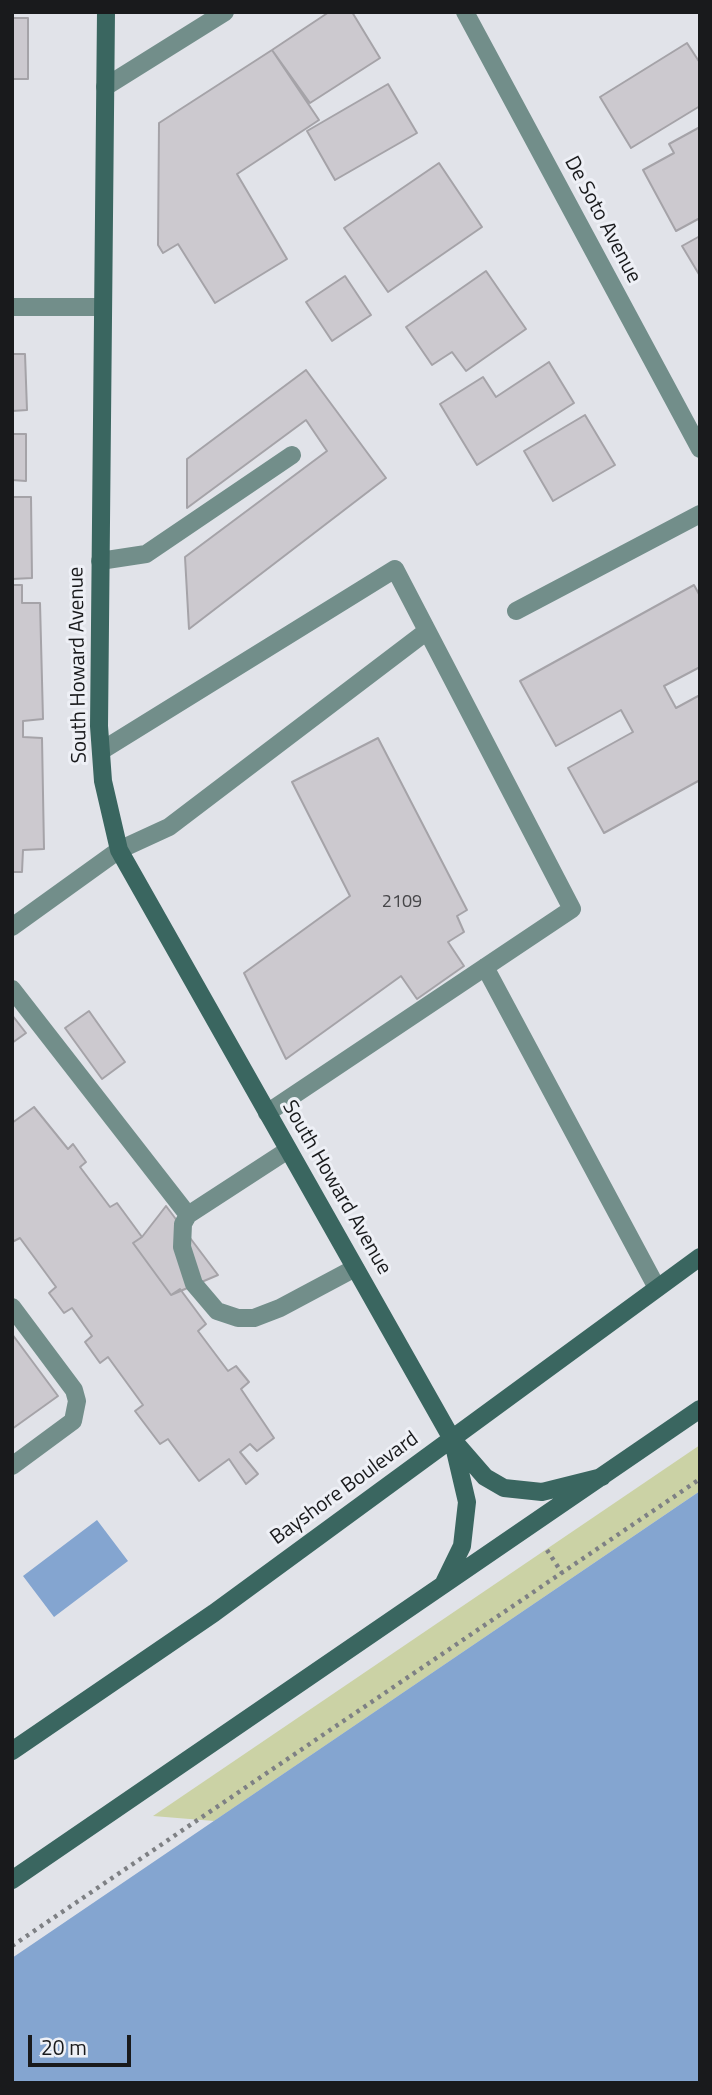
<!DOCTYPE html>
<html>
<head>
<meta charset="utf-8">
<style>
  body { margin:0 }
  #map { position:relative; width:712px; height:2095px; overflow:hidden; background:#e1e3e9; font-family:"Titillium Web",sans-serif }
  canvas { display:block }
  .frame { position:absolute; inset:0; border:14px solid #191a1c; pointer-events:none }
  .scale { position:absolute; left:28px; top:2035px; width:103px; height:32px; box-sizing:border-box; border:4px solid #191a1c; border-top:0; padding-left:9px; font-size:21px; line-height:24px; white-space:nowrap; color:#191a1c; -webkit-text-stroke:5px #eef0f6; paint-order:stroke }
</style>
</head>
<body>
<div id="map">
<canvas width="712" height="2095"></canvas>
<div class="frame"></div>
<div class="scale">20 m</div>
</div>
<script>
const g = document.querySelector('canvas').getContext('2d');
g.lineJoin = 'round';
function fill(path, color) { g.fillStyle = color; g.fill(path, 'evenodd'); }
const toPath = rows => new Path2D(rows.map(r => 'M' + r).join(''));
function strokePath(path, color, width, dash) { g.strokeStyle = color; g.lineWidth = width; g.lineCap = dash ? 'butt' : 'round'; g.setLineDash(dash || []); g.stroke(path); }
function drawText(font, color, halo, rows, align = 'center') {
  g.font = font + ' "Titillium Web",sans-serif'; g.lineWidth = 6; g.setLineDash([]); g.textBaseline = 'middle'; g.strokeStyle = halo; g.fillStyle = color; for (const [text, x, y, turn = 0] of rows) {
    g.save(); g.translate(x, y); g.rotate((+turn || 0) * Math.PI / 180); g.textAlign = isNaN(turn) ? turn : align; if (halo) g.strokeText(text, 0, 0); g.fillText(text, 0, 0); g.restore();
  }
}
fill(toPath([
  [700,1445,700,1491,214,1821,153,1816]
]), '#cbd2a5');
fill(toPath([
  [700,1491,700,2083,12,2083,12,1958],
  [97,1520,128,1561,54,1617,23,1576]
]), '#84a5d0');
const building = toPath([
  [329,12,352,12,380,58,310,103,272,50,329,12],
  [12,18,28,18,28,79,12,79,12,18],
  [687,43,700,63,700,106,631,148,600,97,687,43],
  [272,50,319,120,237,174,287,259,215,303,178,244,163,253,158,245,159,123,272,50],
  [388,84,417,133,335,180,307,131,388,84],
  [700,127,700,218,676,231,643,170,674,153,669,144,700,127],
  [439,163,482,227,388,292,344,228,439,163],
  [700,236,700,276,682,246,700,236],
  [486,271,526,329,466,371,452,352,432,365,406,327,486,271],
  [345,276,371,315,332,341,306,302,345,276],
  [12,354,25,354,27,410,12,411,12,354],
  [549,362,574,403,477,465,440,404,483,377,496,397,549,362],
  [306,370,386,478,189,629,185,557,327,451,306,420,187,508,187,459,306,370],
  [585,415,615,465,553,501,524,451,585,415],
  [12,434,26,434,26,481,12,480,12,434],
  [12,497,31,497,32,578,12,579,12,497],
  [12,585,22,585,22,603,40,603,43,719,23,721,23,737,42,738,44,849,23,850,22,872,12,872,12,585],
  [694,585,700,596,700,667,664,686,676,708,700,695,700,780,604,833,568,768,633,732,621,710,556,746,520,681,694,585],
  [378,738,467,910,457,916,464,932,448,942,464,966,417,999,401,976,286,1059,244,973,350,896,292,782,378,738],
  [89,1011,125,1062,102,1079,65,1028,89,1011],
  [12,1015,26,1033,12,1043,12,1015],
  [34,1107,68,1149,73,1144,86,1162,80,1167,110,1207,117,1203,142,1237,133,1243,171,1295,180,1289,206,1324,198,1331,228,1371,236,1366,249,1382,241,1389,274,1438,257,1451,250,1444,240,1452,258,1474,246,1484,229,1459,199,1481,168,1439,160,1444,135,1411,143,1405,108,1357,100,1363,85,1342,92,1336,72,1308,64,1313,49,1293,56,1287,20,1238,12,1242,12,1123,34,1107],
  [166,1206,218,1275,171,1295,133,1243,142,1237,166,1206],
  [12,1334,58,1396,12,1429,12,1334]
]);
fill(building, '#ccc9cf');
strokePath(building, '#a5a3a8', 2);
strokePath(toPath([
  [547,1550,562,1573],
  [12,1946,700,1479]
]), '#7e8084', 4.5, [3.5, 5]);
strokePath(toPath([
  [100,561,146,554,292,455],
  [516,611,700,514],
  [101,751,395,569,572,909,267,1113],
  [119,850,169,827,427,631],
  [485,967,657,1288],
  [12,989,188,1215],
  [288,1150,188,1215,183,1224,182,1247,194,1284,217,1311,238,1318,254,1318,280,1308,355,1268],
  [12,1307,74,1390,77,1401,73,1421,12,1466]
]), '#728e8a', 18);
strokePath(toPath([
  [465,12,700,449],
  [105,87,225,12],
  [12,307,101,307],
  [12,927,119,850]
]), '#728e8a', 18);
strokePath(toPath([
  [106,12,99,726,103,781,119,850,452,1439,485,1477,504,1488,542,1492,602,1477],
  [444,1583,462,1546,467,1502,453,1442],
  [12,1751,214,1613,700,1257],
  [12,1880,700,1409]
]), '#3a6660', 18);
drawText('18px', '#464649', null, [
  ["2109",402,903]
]);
drawText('21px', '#191a1c', '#eef0f6', [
  ["De Soto Avenue",602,220,62],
  ["South Howard Avenue",79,665,-91],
  ["South Howard Avenue",336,1188,60],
  ["Bayshore Boulevard",345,1489,-36]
]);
</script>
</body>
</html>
